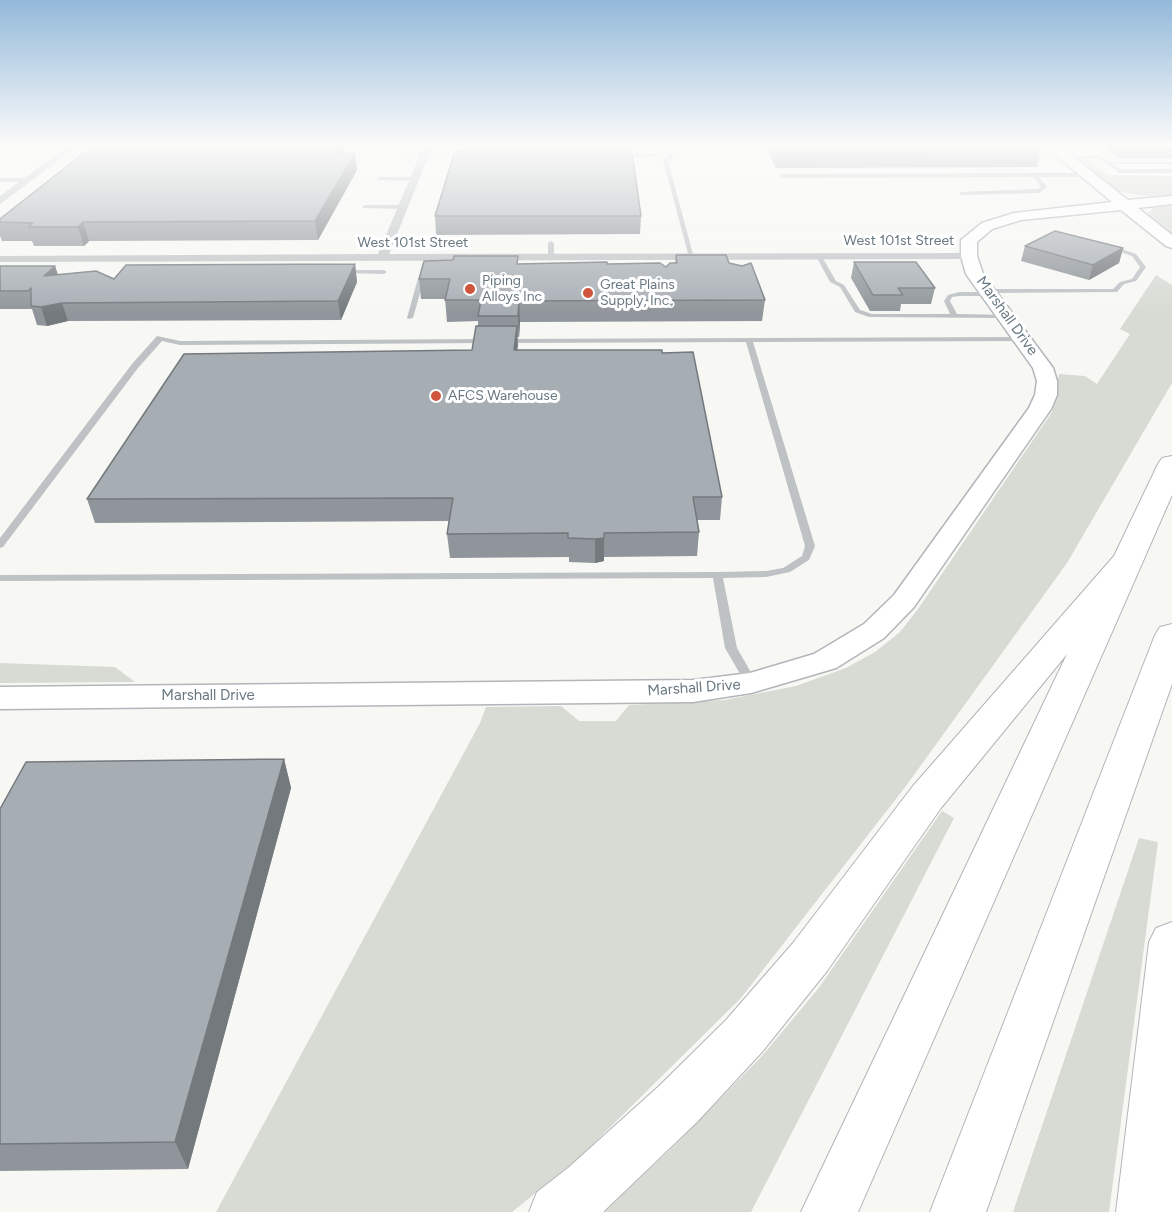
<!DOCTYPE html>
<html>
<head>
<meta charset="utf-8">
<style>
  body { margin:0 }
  canvas { display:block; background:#f7f7f4 }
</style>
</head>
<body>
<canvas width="1172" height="1212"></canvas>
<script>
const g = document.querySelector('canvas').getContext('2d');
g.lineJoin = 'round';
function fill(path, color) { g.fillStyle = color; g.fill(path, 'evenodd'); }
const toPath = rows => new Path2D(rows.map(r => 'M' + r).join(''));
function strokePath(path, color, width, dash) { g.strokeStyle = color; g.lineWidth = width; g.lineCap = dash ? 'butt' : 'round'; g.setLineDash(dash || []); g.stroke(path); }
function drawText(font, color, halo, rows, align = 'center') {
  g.font = font + ' Figtree,sans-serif'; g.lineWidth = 6; g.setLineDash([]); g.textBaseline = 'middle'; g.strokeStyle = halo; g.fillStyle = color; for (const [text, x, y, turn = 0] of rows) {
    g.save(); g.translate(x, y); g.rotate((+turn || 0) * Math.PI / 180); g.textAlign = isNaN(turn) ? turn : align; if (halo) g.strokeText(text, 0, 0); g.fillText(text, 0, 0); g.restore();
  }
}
fill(toPath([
  [1076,159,1086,159,1108,175,1172,176,1172,195,1143,196,1118,191],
  [1172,204,1172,233,1148,213,1153,208],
  [1156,275,1172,285,1172,383,1067,563,906,786,741,998,579,1158,512,1212,216,1212,480,723,486,707,561,706,579,721,616,721,629,705,725,700,796,686,846,668,875,652,900,632,918,609,1052,412,1059,374,1085,376,1097,384,1130,334,1120,329],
  [0,663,115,667,135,682,0,683],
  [942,811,954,818,751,1212,604,1212,674,1146,761,1057,818,989],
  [1139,838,1158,842,1109,1212,1013,1212]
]), '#d7dbd4');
const secondary = toPath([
  [1044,145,1058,145,1128,200,1172,196,1172,204,1138,208,1172,235,1172,248,1166,246,1121,210,1021,220,992,229,977,242,977,256,983,274,1053,368,1057,381,1057,395,1051,409,914,607,884,638,836,668,751,693,693,702,0,709,0,687,693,680,750,673,814,654,864,624,894,595,1029,408,1035,395,1037,381,1033,368,966,274,961,256,961,240,982,223,1014,213,1112,202,1044,145]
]);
const highway = toPath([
  [1172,456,1172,495,858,1212,801,1212,1067,654,941,808,827,971,762,1052,697,1122,603,1212,529,1212,537,1192,568,1168,659,1086,726,1020,793,943,913,786,1114,556,1158,464,1162,458,1172,456],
  [1172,624,1172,684,986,1212,930,1212,1155,635,1160,627,1172,624],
  [1172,922,1172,1212,1116,1212,1149,942,1156,928,1172,922]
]);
strokePath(secondary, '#b1b6ba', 3);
strokePath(highway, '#b2b5b8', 2);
fill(toPath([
  [1049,145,1086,145,1051,147,1049,145],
  [618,147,672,152,674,156,668,161,694,258,689,257,663,160,669,156,668,153,616,149,618,147],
  [1064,156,1100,156,1109,162,1172,162,1172,164,1113,164,1120,169,1172,169,1172,173,1119,173,1099,158,1062,158,1064,156],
  [1035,173,1087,173,1090,175,1087,177,1039,177,1047,187,1039,193,961,195,959,192,1038,189,1041,187,1034,177,783,178,780,176,783,174,1035,173],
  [379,177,415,177,418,179,415,181,377,180,379,177],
  [0,178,29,178,32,180,29,182,0,182,0,178],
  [365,205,404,205,407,207,404,209,363,208,362,207,365,205],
  [551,241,554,243,554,257,551,259,548,257,548,243,551,241],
  [1111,245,1136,254,1146,267,1136,281,1124,284,1117,292,993,293,992,295,990,296,959,296,952,297,950,301,957,314,1009,315,1010,316,1007,318,869,317,855,312,840,287,830,282,816,256,821,255,836,281,844,285,860,310,872,314,950,314,944,301,948,295,959,292,984,292,985,290,987,289,1113,289,1120,282,1132,279,1140,267,1132,256,1109,248,1108,247,1111,245],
  [344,270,384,270,387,272,384,274,342,273,341,272,344,270],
  [426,275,431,276,424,279,413,318,408,319,407,318,418,278,426,275],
  [157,336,180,341,486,339,490,341,486,343,180,345,162,341,138,368,3,547,0,548,0,538,132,364,157,336],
  [1024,337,1027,337,1027,341,753,342,815,546,809,560,790,572,766,577,723,578,737,648,757,683,755,686,751,687,747,686,725,648,713,578,0,581,0,575,717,572,766,571,783,568,802,556,805,546,746,342,505,343,501,341,502,339,1024,337]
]), '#bec2c5');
fill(toPath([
  [69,145,79,145,0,204,0,196,69,145],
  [424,145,433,145,389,254,969,253,975,256,969,259,0,262,0,256,378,254,424,145]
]), '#bec2c5');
fill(secondary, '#fff');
fill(highway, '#fff');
strokePath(toPath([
  [367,145,407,152,471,156],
  [615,155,657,155]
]), '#a0a6ab', 2, [4.5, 2]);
fill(toPath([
  [344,145,345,153,357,170,318,240,89,241,84,246,34,246,32,241,2,241,0,236,0,219],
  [764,145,1034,145,1041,151,1037,167,776,168],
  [1101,145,1172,145,1172,158,1119,158],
  [435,216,641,216,640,234,436,235],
  [1025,246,1123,248,1119,263,1089,280,1021,261],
  [676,255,729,263,765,300,762,321,520,322,519,337,517,337,517,350,662,353,722,497,720,520,697,520,699,532,697,556,604,557,604,561,595,563,569,562,569,557,450,558,447,534,449,521,95,523,87,499,472,350,478,326,478,321,447,322,445,299,421,299,419,279,518,264,607,264,666,267,675,263],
  [854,262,935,288,931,304,901,304,900,311,870,311,851,278],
  [355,264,357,282,341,320,68,321,47,326,37,325,32,309,0,309,0,266,55,266,58,275,114,279],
  [284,759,291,788,188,1169,0,1171,0,809]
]), '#8f959a');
fill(toPath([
  [338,145,344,145,345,155,333,153],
  [355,153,357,170,318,240,315,221],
  [83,222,89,241,84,246,78,227],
  [1123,248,1119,263,1089,280,1093,265],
  [355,264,357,282,341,320,338,301],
  [55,266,61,284,44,276],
  [519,301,520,322,519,337,518,316],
  [62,303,68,321,47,326,41,307],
  [517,326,518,345,515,370,514,350],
  [604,538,604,561,595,563,595,539],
  [284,759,291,788,188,1169,175,1142]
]), '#74797d');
const building = toPath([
  [94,145,338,145,333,153,355,153,315,221,83,222,78,227,28,227,33,223,0,222,0,219,94,145],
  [471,145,631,145,641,216,435,216,455,151,470,149,471,145],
  [774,145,1034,145,1041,151,777,152,774,145],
  [1055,231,1123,248,1093,265,1025,246,1055,231],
  [676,255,726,255,729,263,742,266,751,263,765,300,519,301,518,316,478,316,481,300,445,300,450,279,419,279,424,261,453,260,454,256,518,256,517,264,607,262,607,264,660,263,666,267,670,263,677,263,676,255],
  [854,262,916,262,935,288,898,288,903,295,873,295,854,262],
  [355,264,338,301,62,303,41,307,31,306,31,288,28,291,0,291,0,266,55,266,44,276,96,271,114,279,126,265,355,264],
  [476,326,517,326,514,350,662,350,662,353,693,352,722,497,693,497,699,532,604,533,604,538,595,539,568,538,568,533,447,534,453,498,87,499,184,354,472,350,476,326],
  [284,759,175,1142,0,1144,0,809,26,762,284,759]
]);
fill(building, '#a6adb3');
strokePath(building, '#74797d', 1.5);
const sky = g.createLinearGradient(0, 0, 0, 315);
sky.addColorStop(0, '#93b9da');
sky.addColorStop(0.46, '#fbfbfa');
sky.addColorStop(1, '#fbfbfa00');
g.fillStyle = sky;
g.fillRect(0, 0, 1172, 315);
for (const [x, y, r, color] of [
  [470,289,6,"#cf563c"],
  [588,293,6,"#cf563c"],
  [436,396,6,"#cf563c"]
]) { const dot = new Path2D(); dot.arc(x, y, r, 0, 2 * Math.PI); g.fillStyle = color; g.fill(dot); strokePath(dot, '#fff', 2); }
drawText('14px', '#697882', '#fff', [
  ["West 101st Street",899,241],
  ["West 101st Street",413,243]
]);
drawText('14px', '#697882', '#fff', [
  ["Piping",482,281],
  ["Alloys Inc",482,297],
  ["Great Plains",600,285],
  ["Supply, Inc.",600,301],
  ["AFCS Warehouse",448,396]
], 'left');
drawText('15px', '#697882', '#fff', [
  ["Marshall Drive",1007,316,54],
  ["Marshall Drive",694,688,-4],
  ["Marshall Drive",208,696]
]);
</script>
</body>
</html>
